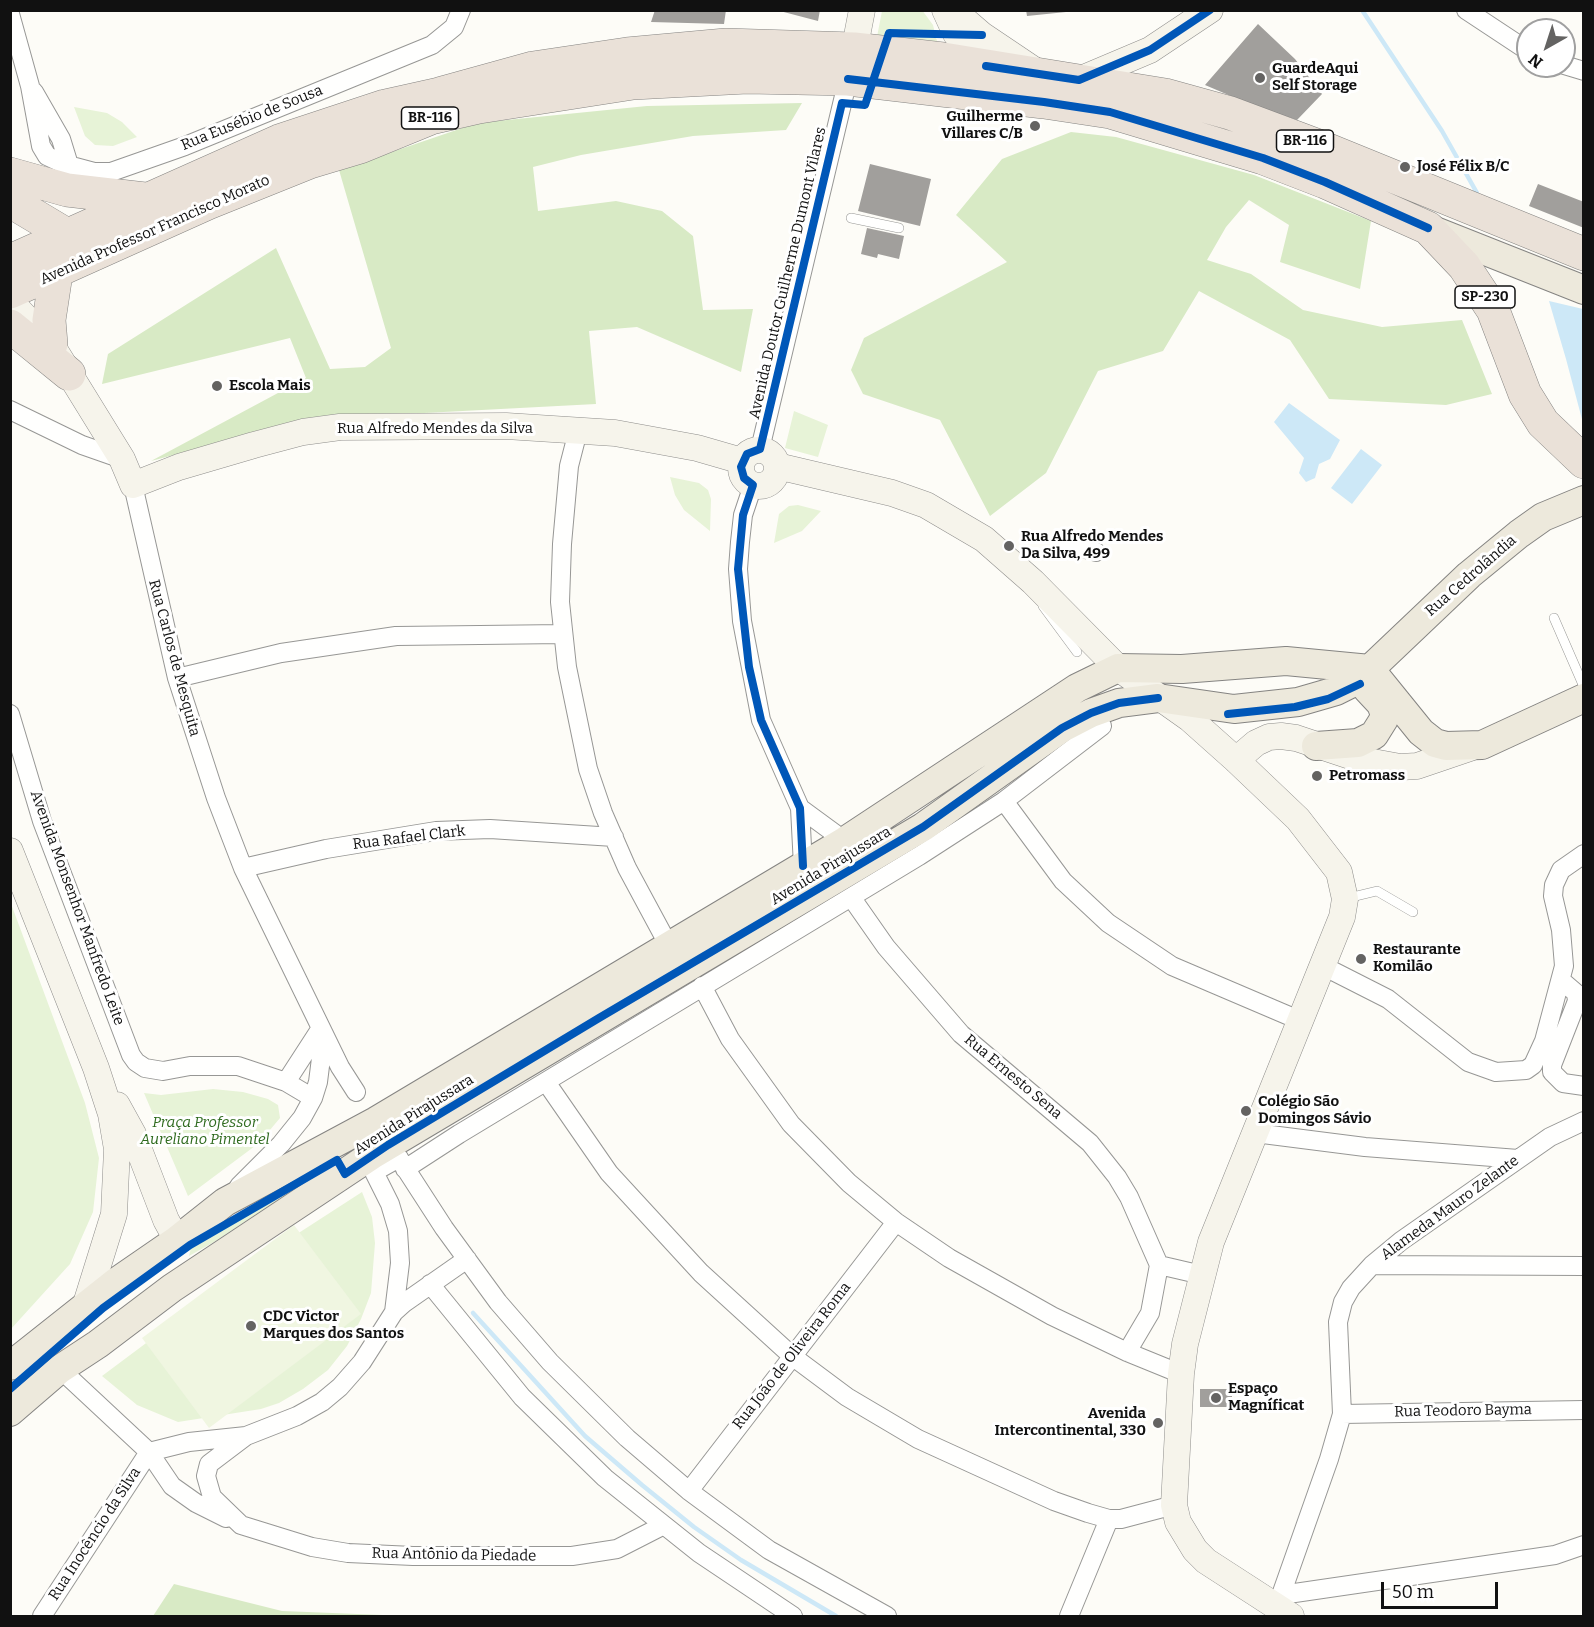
<!DOCTYPE html>
<html>
<head>
<meta charset="utf-8">
<style>
  body { margin:0 }
  #map { position:relative; width:1594px; height:1627px; overflow:hidden; background:#fdfcf7; font-family:Bitter,serif }
  canvas { display:block }
  .frame { position:absolute; inset:0; border:12px solid #111; pointer-events:none }
  .north { position:absolute; left:1516px; top:18px; width:60px; height:60px; box-sizing:border-box; background:#fff; border:2px solid #a0a0a0; border-radius:50%; rotate:219deg; font-size:16px; font-weight:700; line-height:24px; text-align:center; color:#111 }
  .north::after { content:''; display:block; margin:auto; width:21px; height:27px; background:#646362; clip-path:polygon(50% 0,100% 100%,50% 72%,0 100%) }
  .scale { position:absolute; left:1381px; top:1582px; width:117px; height:27px; box-sizing:border-box; border:3px solid #111; border-top:0; padding-left:8px; font-size:18px; line-height:21px; white-space:nowrap; color:#111; -webkit-text-stroke:4px #fff; paint-order:stroke }
</style>
</head>
<body>
<div id="map">
<canvas width="1594" height="1627"></canvas>
<div class="frame"></div>
<div class="north">N</div>
<div class="scale">50 m</div>
</div>
<script>
const g = document.querySelector('canvas').getContext('2d');
g.lineJoin = 'round';
function fill(path, color) { g.fillStyle = color; g.fill(path, 'evenodd'); }
const toPath = rows => new Path2D(rows.map(r => 'M' + r).join(''));
function strokePath(path, color, width, dash) { g.strokeStyle = color; g.lineWidth = width; g.lineCap = dash ? 'butt' : 'round'; g.setLineDash(dash || []); g.stroke(path); }
function drawText(font, color, halo, rows, align = 'center') {
  g.font = font + ' Bitter,serif'; g.lineWidth = 6; g.setLineDash([]); g.textBaseline = 'middle'; g.strokeStyle = halo; g.fillStyle = color; for (const [text, x, y, turn = 0] of rows) {
    g.save(); g.translate(x, y); g.rotate((+turn || 0) * Math.PI / 180); g.textAlign = isNaN(turn) ? turn : align; if (halo) g.strokeText(text, 0, 0); g.fillText(text, 0, 0); g.restore();
  }
}
fill(toPath([
  [922,10,933,25,938,45,876,42,882,11],
  [74,107,107,113,122,122,137,137,113,146,95,145,85,136],
  [794,411,828,425,818,457,785,448],
  [670,477,699,483,708,490,711,499,710,531,684,510,675,495],
  [798,505,821,511,802,531,774,543,779,514,789,506],
  [10,901,85,1103,99,1158,93,1212,70,1264,11,1329],
  [213,1089,243,1092,268,1099,278,1105,280,1118,259,1143,188,1196,144,1093,161,1095],
  [341,1158,214,1242,189,1256,192,1244,206,1234,326,1161],
  [362,1192,372,1217,375,1243,371,1293,361,1319,347,1346,328,1370,303,1389,279,1403,261,1409,178,1422,137,1405,102,1376,260,1258]
]), '#e7f3d7');
fill(toPath([
  [802,103,786,130,693,136,581,155,533,167,538,211,616,201,662,211,693,236,703,310,753,309,741,372,637,327,589,331,596,404,310,419,151,461,306,378,290,338,102,384,108,354,276,248,330,369,365,367,391,348,339,170,477,123,647,106],
  [1071,132,1116,137,1254,175,1371,221,1360,289,1280,262,1289,225,1249,200,1226,227,1207,260,1251,274,1303,310,1382,327,1462,320,1492,394,1446,405,1329,399,1290,340,1199,291,1163,351,1098,371,1046,473,990,516,940,420,863,394,851,370,864,338,1007,262,956,215,1002,159],
  [174,1584,282,1611,408,1616,153,1616]
]), '#d8eac5');
fill(toPath([
  [294,1225,361,1314,209,1428,142,1338]
]), '#f0f6e1');
fill(toPath([
  [1549,301,1583,309,1583,423,1566,359],
  [1289,403,1340,440,1330,459,1319,464,1315,478,1306,482,1299,473,1304,458,1274,422],
  [1361,449,1382,465,1352,504,1331,488]
]), '#cde8f7');
strokePath(toPath([
  [1362,10,1442,131,1477,193],
  [473,1313,585,1436,642,1485,694,1527,741,1560,836,1616]
]), '#cde8f7', 4.5);
fill(toPath([
  [655,10,726,10,724,24,651,22],
  [776,10,820,10,818,21],
  [1026,10,1066,10,1066,12,1027,16],
  [1258,24,1295,59,1322,94,1297,120,1252,105,1205,85],
  [870,164,931,179,920,226,858,211],
  [1538,184,1584,202,1584,228,1529,206],
  [867,228,904,236,899,259,878,254,877,258,861,254],
  [1200,1389,1232,1389,1232,1407,1200,1407]
]), '#a19f9c');
const lane = toPath([
  [851,218,899,228],
  [1043,606,1077,652],
  [1554,618,1584,687],
  [1348,898,1377,891,1413,912]
]);
const street = toPath([
  [1466,10,1528,51],
  [10,14,30,86,41,146,47,156,64,164,94,172,111,172,185,146,432,45,454,27,461,10],
  [1564,65,1584,71],
  [34,92,61,139,69,165],
  [10,410,82,445,122,459],
  [578,431,569,466,562,544,560,602,567,667,588,769,603,813,627,868,669,946],
  [760,449,848,79],
  [133,485,177,678,216,798,243,868,340,1067,356,1092],
  [753,485,743,515,740,542,738,569,742,621,761,720,800,808,803,866],
  [1068,544,1096,552],
  [177,678,281,653,396,636,563,634],
  [10,714,42,821,131,1055,136,1062,145,1068,163,1071,190,1066,238,1066,286,1082,313,1098],
  [1004,801,1063,881,1108,923,1172,966,1301,1021],
  [800,808,845,841],
  [243,868,326,849,436,831,490,829,614,837],
  [851,897,886,947,961,1034,1090,1143,1117,1177,1129,1197,1159,1265,1202,1275],
  [1323,966,1388,999,1468,1062,1496,1072,1526,1070,1533,1065,1544,1041,1564,966,1561,930,1553,896,1554,885,1561,870,1584,854],
  [1562,981,1576,993,1577,1001,1552,1065,1552,1072,1563,1083,1584,1086],
  [702,986,730,1039,791,1124,849,1183,896,1222,949,1258,1052,1316,1127,1352,1181,1374],
  [286,1082,321,1028],
  [546,1082,609,1173,701,1273,792,1356,847,1397,918,1439,1054,1501,1088,1513,1109,1519,1121,1519,1174,1505],
  [1255,1133,1365,1147,1518,1159],
  [400,1160,444,1228,498,1302,550,1362,627,1438,689,1491,769,1550,887,1616],
  [405,1169,459,1134,919,856,1004,801,1102,726],
  [239,1186,281,1144,302,1118,313,1098,318,1082,324,1034],
  [1372,1265,1584,1266],
  [430,1284,522,1397,605,1478,699,1553,793,1616],
  [394,1312,400,1263,398,1231,390,1204,374,1172,399,1158],
  [1127,1352,1150,1313,1159,1265],
  [60,1369,149,1452,172,1486,196,1503,226,1518],
  [1342,1414,1584,1410],
  [246,1436,209,1464,206,1476,212,1497,241,1525,312,1547,348,1553,413,1556,572,1556,617,1549,664,1525],
  [149,1452,189,1442,246,1436,297,1416,322,1402,340,1387,362,1362,394,1312,404,1303,467,1259],
  [689,1491,896,1222],
  [1281,1595,1329,1459,1342,1414,1338,1322,1343,1302,1351,1288,1372,1265,1401,1241,1550,1137,1584,1121],
  [1275,1602,1281,1595,1555,1555,1584,1545],
  [42,1616,149,1452],
  [1069,1616,1109,1519]
]);
const secondary = toPath([
  [945,10,956,34,991,72],
  [953,10,982,35,1037,72],
  [851,67,862,10],
  [1079,80,1150,50,1210,10],
  [10,301,51,344,122,459,133,485,179,467,254,445,303,432,340,427,506,426,615,433,697,448,742,461],
  '741 468a18 18 0 1 1 36 0a18 18 0 1 1-36 0Z',
  [777,466,892,493,926,505,984,539,1033,582,1118,668,1190,719,1236,760,1298,819,1339,872,1345,899,1342,917,1211,1242,1185,1344,1181,1374,1174,1505,1178,1522,1195,1550,1206,1561,1291,1616],
  [1236,760,1256,743,1269,737,1281,736,1296,738,1362,760,1400,767,1417,766,1470,748],
  [10,851,96,1068,111,1114,117,1149,114,1214,85,1307],
  [117,1105,133,1134,166,1220,177,1240]
]);
const primary = toPath([
  [1430,229,1584,290],
  [1370,669,1421,732,1435,743,1446,746,1482,745,1584,698],
  [1316,746,1358,743,1374,735,1384,719,1384,712,1381,704,1367,689],
  [10,1366,116,1282,177,1240,225,1202,376,1121,845,841,1077,688,1118,668,1182,669,1286,661,1370,669],
  [10,1412,60,1369,98,1344,172,1288,372,1155,923,827,1062,728,1091,713,1119,703,1158,698,1234,709,1298,702,1336,691,1356,681,1370,669,1469,575,1519,534,1543,517,1584,500]
]);
const highway = toPath([
  [10,174,67,190,145,199],
  [10,201,67,235,78,249],
  [10,261,279,141,385,106,439,94,533,68,627,54,726,45,854,49,943,59,1165,95,1230,113,1321,147,1584,254],
  [10,292,208,203,310,162,360,147,431,118,479,107,633,83,747,77,848,79,1044,102,1110,112,1263,158,1325,182,1428,228,1464,266,1493,310,1525,394,1543,423,1584,462],
  [10,326,69,374],
  [51,344,49,320,56,274]
]);
strokePath(lane, '#979795', 10);
strokePath(street, '#979795', 20);
strokePath(secondary, '#8e8d8b', 27);
strokePath(primary, '#858482', 30);
strokePath(highway, '#858482', 34);
strokePath(lane, '#fffffe', 9);
strokePath(street, '#fffffe', 18);
strokePath(secondary, '#f6f4eb', 26);
strokePath(primary, '#ede9dc', 28);
strokePath(highway, '#eae1d8', 33);
strokePath(toPath([
  [986,66,1079,80,1150,50,1210,10],
  [848,79,1044,102,1110,112,1263,158,1325,182,1428,228],
  [1228,714,1295,707,1328,699,1360,684],
  [803,866,800,808,761,720,749,667,738,569,743,515,753,485,744,478,741,467,747,454,760,449,842,103,865,105,889,33,982,35],
  [10,1389,103,1308,190,1245,337,1160,345,1174,388,1145,599,1018,923,827,1062,728,1091,713,1119,703,1158,698]
]), '#0057b8', 8);
for (const [x, y, r, color] of [
  [1260,78,6,"#646362"],
  [1035,126,6,"#646362"],
  [1405,167,6,"#646362"],
  [217,386,6,"#646362"],
  [1009,546,6,"#646362"],
  [1317,776,6,"#646362"],
  [1361,959,6,"#646362"],
  [1246,1111,6,"#646362"],
  [251,1326,6,"#646362"],
  [1216,1398,6,"#646362"],
  [1158,1423,6,"#646362"]
]) { const dot = new Path2D(); dot.arc(x, y, r, 0, 2 * Math.PI); g.fillStyle = color; g.fill(dot); strokePath(dot, '#fff', 2); }
for (const [x, y, w] of [
  [430,118,57],
  [1305,141,57],
  [1485,297,60]
]) { const box = new Path2D(); box.roundRect(x - w / 2, y - 11, w, 22, 4.5); g.fillStyle = '#fff'; g.fill(box); strokePath(box, '#111', 1.5); }
drawText('bold 14px', '#111', null, [
  ["BR-116",430,118],
  ["BR-116",1305,141],
  ["SP-230",1485,297]
]);
drawText('bold 15px', '#111', '#fff', [
  ["GuardeAqui",1272,69],
  ["Self Storage",1272,86],
  ["Guilherme",1023,117,"right"],
  ["Villares C/B",1023,134,"right"],
  ["José Félix B/C",1417,167],
  ["Escola Mais",229,386],
  ["Rua Alfredo Mendes",1021,537],
  ["Da Silva, 499",1021,554],
  ["Petromass",1329,776],
  ["Restaurante",1373,950],
  ["Komilão",1373,967],
  ["Colégio São",1258,1102],
  ["Domingos Sávio",1258,1119],
  ["CDC Victor",263,1317],
  ["Marques dos Santos",263,1334],
  ["Espaço",1228,1389],
  ["Magníficat",1228,1406],
  ["Avenida",1146,1414,"right"],
  ["Intercontinental, 330",1146,1431,"right"]
], 'left');
drawText('15px', '#111', '#fff', [
  ["Rua Eusébio de Sousa",252,118,-22],
  ["Avenida Professor Francisco Morato",155,230,-24],
  ["Avenida Doutor Guilherme Dumont Vilares",788,273,-77],
  ["Rua Alfredo Mendes da Silva",435,429],
  ["Rua Cedrolândia",1471,576,-41],
  ["Rua Carlos de Mesquita",174,658,75],
  ["Rua Rafael Clark",409,838,-7],
  ["Avenida Pirajussara",831,866,-31],
  ["Avenida Monsenhor Manfredo Leite",77,908,70],
  ["Rua Ernesto Sena",1013,1077,40],
  ["Avenida Pirajussara",414,1115,-32],
  ["Alameda Mauro Zelante",1450,1208,-36],
  ["Rua João de Oliveira Roma",792,1356,-52],
  ["Rua Teodoro Bayma",1463,1411,-1],
  ["Rua Inocêncio da Silva",95,1534,-57],
  ["Rua Antônio da Piedade",454,1555,1]
]);
drawText('italic 15px', '#2f6b1f', '#fff', [
  ["Praça Professor",205,1123],
  ["Aureliano Pimentel",205,1140]
]);
</script>
</body>
</html>
